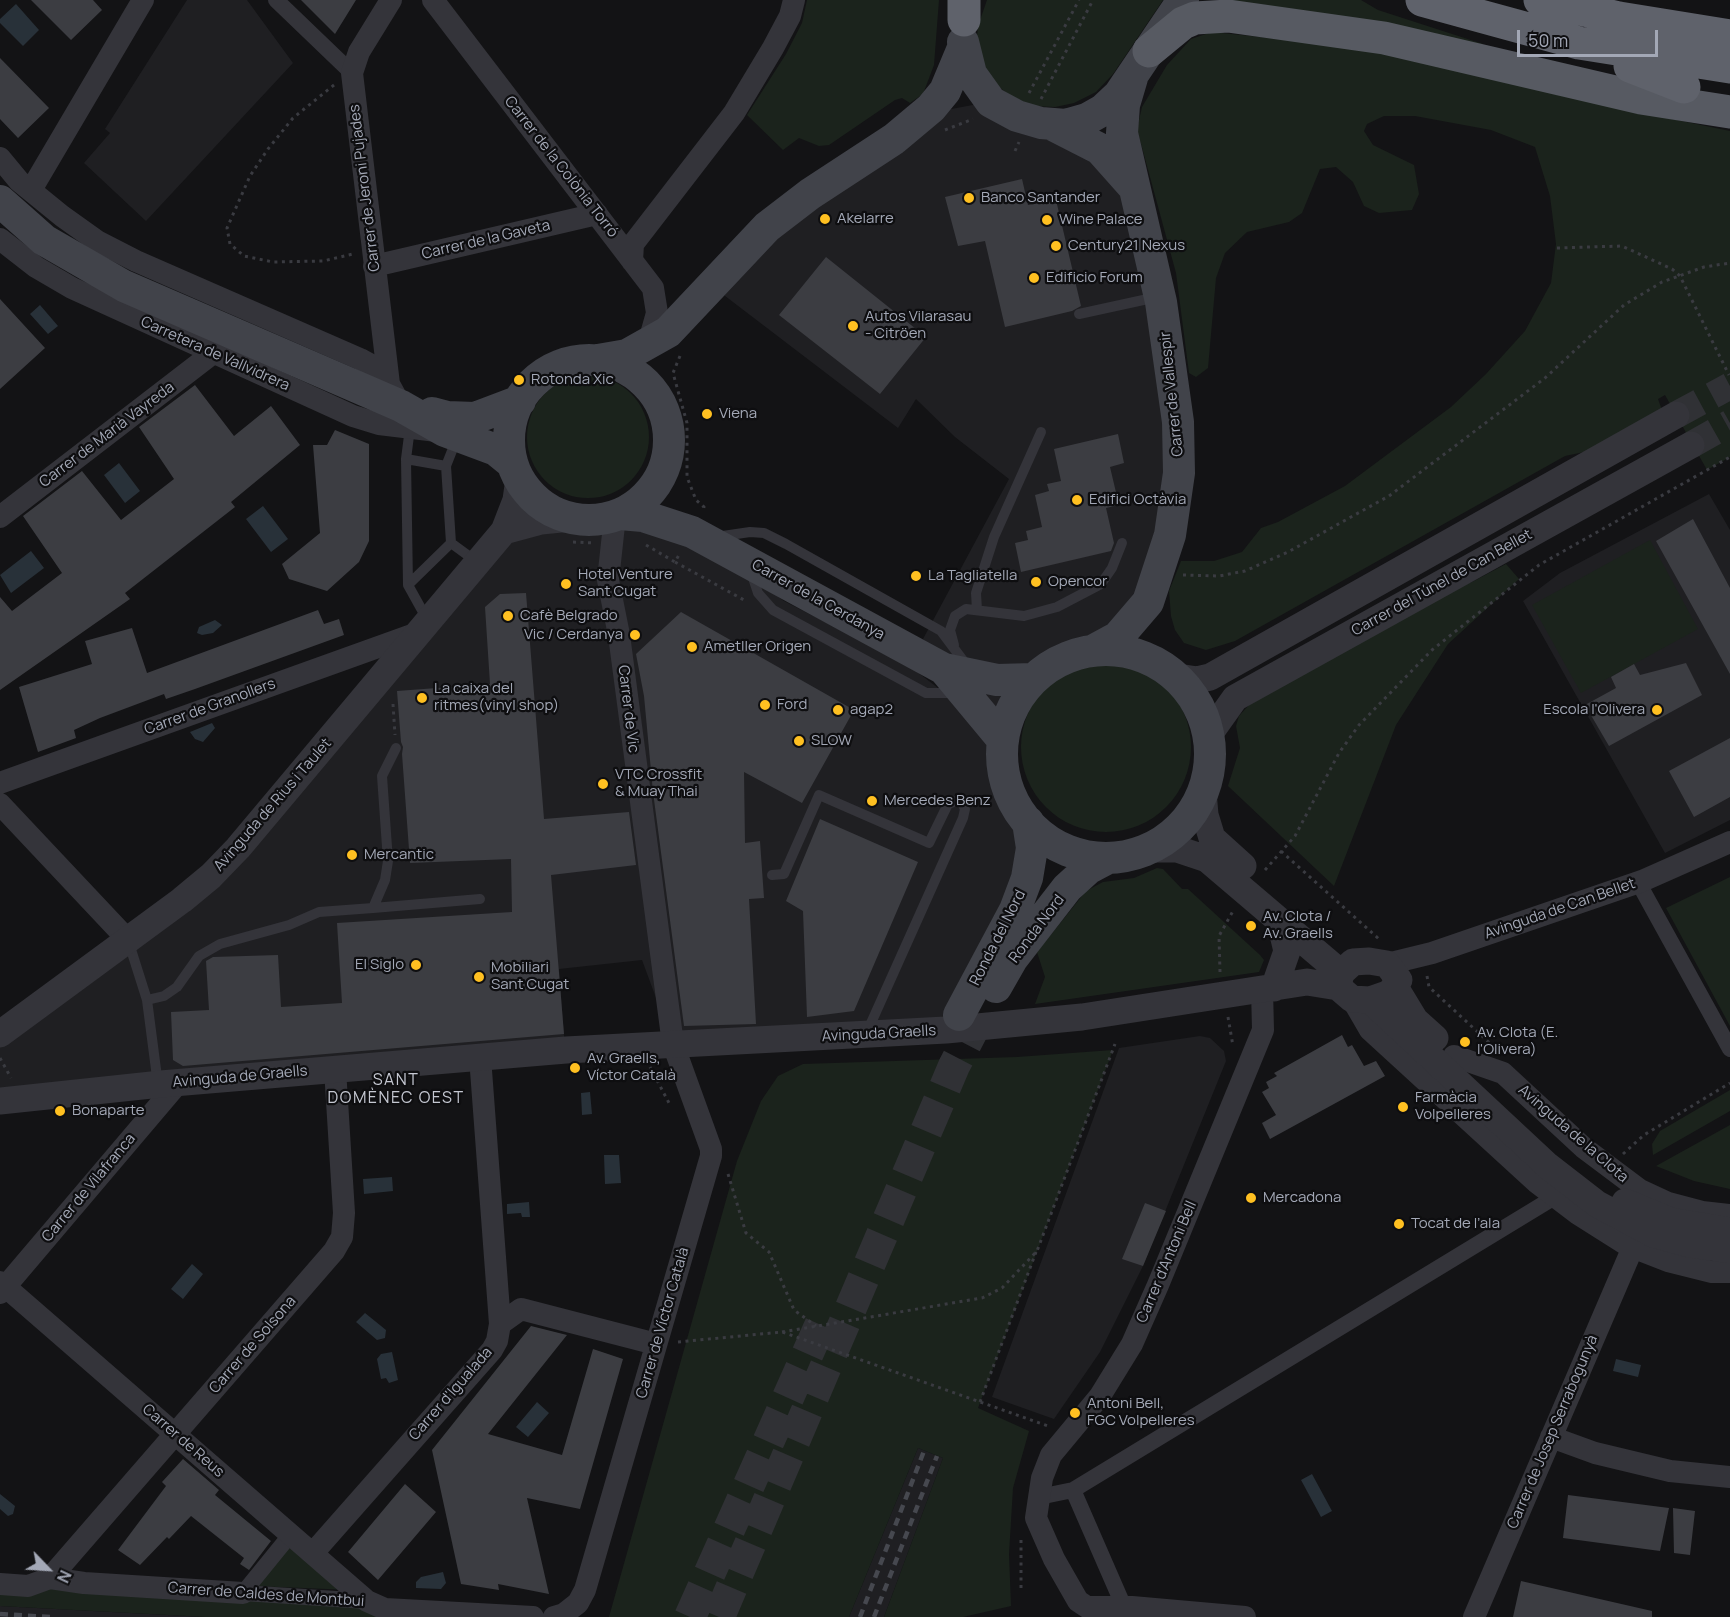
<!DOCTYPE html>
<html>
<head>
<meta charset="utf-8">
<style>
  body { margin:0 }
  #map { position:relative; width:1730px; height:1617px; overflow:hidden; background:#131315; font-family:Manrope,sans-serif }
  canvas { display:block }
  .north { position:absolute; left:18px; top:1539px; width:60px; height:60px; -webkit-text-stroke:4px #0e0e10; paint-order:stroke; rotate:115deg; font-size:16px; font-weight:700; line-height:24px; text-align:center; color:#a3a8b6 }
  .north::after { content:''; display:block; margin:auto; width:21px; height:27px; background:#a3a8b6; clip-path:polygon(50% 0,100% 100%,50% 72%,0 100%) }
  .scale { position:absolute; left:1517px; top:30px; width:141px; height:27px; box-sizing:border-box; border:3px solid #a3a8b6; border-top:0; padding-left:8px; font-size:18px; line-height:21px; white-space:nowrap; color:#a3a8b6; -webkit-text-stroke:4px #0e0e10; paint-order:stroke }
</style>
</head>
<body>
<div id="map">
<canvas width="1730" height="1617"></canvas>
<div class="north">N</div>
<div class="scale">50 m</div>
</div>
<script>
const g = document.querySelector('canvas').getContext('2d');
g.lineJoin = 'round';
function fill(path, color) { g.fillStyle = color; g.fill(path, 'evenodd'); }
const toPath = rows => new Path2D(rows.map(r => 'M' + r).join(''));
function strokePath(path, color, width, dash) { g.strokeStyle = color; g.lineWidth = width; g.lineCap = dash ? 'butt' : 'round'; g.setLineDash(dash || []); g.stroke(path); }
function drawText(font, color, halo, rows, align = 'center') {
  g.font = font + ' Manrope,sans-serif'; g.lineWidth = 4.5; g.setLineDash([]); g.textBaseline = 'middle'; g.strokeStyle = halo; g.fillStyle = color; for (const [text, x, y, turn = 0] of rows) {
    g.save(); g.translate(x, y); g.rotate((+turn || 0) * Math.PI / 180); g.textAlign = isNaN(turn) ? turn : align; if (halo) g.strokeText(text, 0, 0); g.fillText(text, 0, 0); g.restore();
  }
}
fill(toPath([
  [187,0,247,0,293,63,146,221,84,163,110,133,105,129],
  [978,104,1053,135,1117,180,1151,295,1170,506,1146,579,1094,650,1057,662,1034,679,1003,740,1007,784,1028,822,1032,848,946,1030,673,1044,642,960,559,969,565,1049,0,1101,0,1032,211,876,504,531,555,519,625,513,692,532,784,601,907,664,1001,737,923,639,1009,479,955,437,916,399,898,428,712,286,946,110],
  [1709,494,1730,530,1730,820,1665,853,1523,601,1560,573],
  [1200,1036,1210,1038,1224,1051,1226,1061,1143,1266,1100,1352,1054,1419,992,1397,1119,1048],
  [918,1448,943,1458,884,1617,849,1617],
  [0,1606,205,1617,0,1617]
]), '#1f1f22');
fill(toPath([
  [807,0,939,0,934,65,923,94,910,103,902,98,895,100,829,145,819,146,799,138,783,150,747,115,786,54,802,23],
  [987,0,1163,0,1113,74,1096,92,1074,103,1055,107,1032,106,1011,96,996,85,984,68,976,48,978,26],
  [1216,0,1361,0,1378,10,1483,44,1481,49],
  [1212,32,1407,52,1619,108,1730,131,1730,457,1707,470,1665,395,1658,399,1662,410,1589,451,1565,456,1235,641,1206,650,1184,643,1175,630,1171,616,1169,591,1181,561,1214,561,1242,552,1261,528,1278,522,1345,486,1451,407,1486,374,1525,331,1551,283,1556,244,1550,196,1535,147,1491,130,1415,116,1384,116,1367,124,1364,131,1373,145,1414,165,1419,194,1412,210,1379,213,1364,206,1353,182,1336,167,1320,169,1302,213,1289,222,1247,232,1225,253,1216,278,1208,368,1196,377,1189,373,1176,273,1137,129,1142,107,1167,65,1191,39],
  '527 437a61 61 0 1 1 122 0a61 61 0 1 1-122 0Z',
  [1650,540,1698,629,1581,693,1532,605],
  [1506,564,1519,579,1448,644,1396,725,1334,886,1228,786,1240,748,1236,726,1239,716,1249,705,1436,594,1472,582],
  '1021 747a85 85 0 1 1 170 0a85 85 0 1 1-170 0Z',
  [1157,868,1163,869,1182,889,1188,889,1260,955,1264,960,1259,972,1035,1004,1045,977,1037,952,1086,891,1103,882,1134,878],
  [1730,877,1730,1026,1666,908],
  [1113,1050,978,1408,1029,1431,1013,1488,1009,1554,1011,1606,963,1617,884,1617,943,1458,918,1448,849,1617,609,1617,737,1161,761,1101,778,1076,803,1064,1017,1057],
  [1730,1090,1730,1111,1653,1155,1652,1144,1660,1131],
  [1730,1125,1730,1189,1694,1181,1656,1166],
  [293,1542,351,1590,254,1586],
  [61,1584,367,1608,402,1617,205,1617,0,1606,0,1591]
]), '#1b231c');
fill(toPath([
  [16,4,39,30,23,46,0,23,0,19],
  [40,305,58,326,48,334,30,314],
  [119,463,140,491,125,503,104,475],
  [263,506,288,539,271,552,246,519],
  [31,551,44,568,11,593,0,575],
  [215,620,222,625,213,633,202,635,197,633,199,627],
  [212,723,215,728,203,742,195,739,190,732],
  [590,1092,592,1114,582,1115,581,1093],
  [604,1155,619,1155,621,1183,605,1184],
  [392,1177,393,1191,364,1194,363,1179],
  [529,1202,530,1217,522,1217,521,1213,507,1214,507,1204],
  [192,1264,203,1274,183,1299,171,1289],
  [365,1313,386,1330,385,1338,377,1340,356,1322],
  [392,1352,398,1380,389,1383,386,1378,381,1379,377,1359,381,1354],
  [1616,1359,1641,1365,1638,1377,1613,1371],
  [537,1402,549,1413,528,1437,516,1427],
  [1312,1474,1332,1511,1321,1517,1301,1480],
  [0,1494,15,1506,13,1514,8,1516,0,1509],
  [443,1572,446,1583,441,1589,416,1588,416,1582,421,1577]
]), '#283139');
fill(toPath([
  [31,0,93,0,102,10,71,40],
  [301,0,356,0,335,34],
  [0,58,49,108,18,138,0,119],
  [1022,179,1028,205,1056,200,1081,306,1072,311,1005,327,985,241,958,246,945,197],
  [826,257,926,337,880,394,779,315],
  [0,299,45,348,0,389],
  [195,385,234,436,271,406,300,445,231,502,235,507,125,593,130,599,0,690,0,597,12,611,62,573,23,516,82,471,121,520,174,479,139,427],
  [335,430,369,444,369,541,359,562,327,591,289,579,282,564,320,533,313,445,327,445],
  [1118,434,1124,463,1110,467,1119,505,1106,508,1114,543,1111,551,1021,572,1015,543,1028,540,1026,531,1042,527,1035,495,1049,491,1047,484,1061,481,1054,449],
  [1693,519,1730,588,1730,674,1656,541],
  [526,593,544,819,629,812,636,865,551,875,564,1034,183,1066,173,1060,171,1012,209,1010,206,961,213,957,278,955,281,1007,342,1003,337,923,512,912,511,859,410,863,402,754,403,747,401,742,397,691,490,684,485,607,500,594],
  [318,610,324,624,339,619,344,635,195,689,166,699,164,694,100,718,74,730,76,738,38,752,19,687,92,664,85,641,132,628,147,673],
  [681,612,854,710,802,803,744,772,745,843,760,841,764,898,749,899,756,1024,684,1026,653,792,644,696,636,654],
  [1686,663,1702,695,1609,746,1585,705,1616,688,1611,677,1634,664,1640,675],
  [1730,738,1730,797,1694,817,1669,771],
  [820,819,918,862,854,1011,807,1017,803,911,786,901],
  [1342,1035,1348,1047,1352,1045,1364,1066,1376,1061,1385,1076,1270,1139,1262,1123,1276,1115,1262,1092,1269,1088,1266,1082,1277,1076,1274,1073],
  [1145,1203,1166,1211,1143,1266,1122,1259],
  [531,1326,567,1335,488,1434,562,1455,593,1349,623,1359,580,1509,527,1498,549,1594,498,1584,499,1590,461,1584,432,1450],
  [183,1459,219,1490,215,1495,271,1541,249,1570,240,1564,244,1558,191,1516,169,1539,167,1537,140,1565,118,1550,166,1486,162,1482],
  [405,1484,436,1512,378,1580,348,1552],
  [1568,1495,1669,1508,1660,1551,1563,1538],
  [1673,1508,1695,1511,1690,1555,1674,1553],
  [1521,1581,1652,1611,1652,1617,1513,1617]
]), '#3c3d42');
strokePath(toPath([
  [1676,415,1730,386],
  [1691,445,1730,423]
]), '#303135', 27, [27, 14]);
strokePath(toPath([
  [690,1617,824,1317],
  [719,1617,954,1066,982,1012]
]), '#303135', 32, [32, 16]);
strokePath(toPath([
  [334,85,293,118,268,149,250,176,227,228,230,244,244,256,273,262,323,261,353,254],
  [1029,93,1079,0],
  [1041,99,1093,0],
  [945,130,973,119],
  [1015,151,1019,142],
  [1557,248,1622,246,1672,269,1680,276,1729,375],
  [680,356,673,373,687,423,687,477,696,500,704,507,703,510],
  [573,542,594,543],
  [646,545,675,562,680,553],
  [675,562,744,600],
  [1183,575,1219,576,1245,571,1288,552,1351,517,1389,496,1545,378,1624,305,1662,282,1704,267,1730,263],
  [393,704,395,735],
  [1281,851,1380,940],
  [1265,870,1295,836,1339,753,1359,725,1432,650,1539,565,1730,457],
  [1220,972,1219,936,1233,911],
  [1427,976,1429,987,1495,1048],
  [1228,1017,1233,1046],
  [0,1058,11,1078],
  [650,1067,669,1103],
  [1623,1154,1644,1135,1730,1083],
  [728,1174,746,1233,769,1252,794,1310,816,1326],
  [782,1332,982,1298,1002,1288,1037,1251,1115,1044],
  [678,1342,782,1332,1048,1426],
  [980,1402,1036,1252],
  [1021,1588,1021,1538]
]), '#3a3b41', 3, [3, 4.5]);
strokePath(toPath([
  [1079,314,1157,297],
  [410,428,406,459,408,585,428,621],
  [406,459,446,466],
  [716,537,750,532,764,533,786,544,941,631,968,667],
  [451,543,477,562],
  [751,572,758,593,773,610,926,693,955,693],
  [408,585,451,543,446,466,457,438],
  [977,610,976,593,994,537,1041,432],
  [954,645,950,630,955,616,966,609,1024,616,1057,607,1101,584,1112,568,1122,543],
  [396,748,382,776,388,861,385,880,373,908,480,899],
  [772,875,784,874,819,795,929,843,948,804,956,801,962,803,965,809,963,818,867,1032],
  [128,940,147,1000,157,1077,161,1083],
  [147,1000,164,996,177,987,199,956,220,944,289,925,319,912,373,908]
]), '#34343a', 10);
strokePath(toPath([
  [276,0,352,73],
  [1638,882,1730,1049],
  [1073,1490,1124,1607],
  [1039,1497,1073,1490,1563,1192],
  [243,1593,367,1601],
  [243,1593,291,1534]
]), '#34343a', 16);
strokePath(toPath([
  [433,0,653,288,657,313,648,345],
  [0,158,19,181,62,216,97,241,136,261,360,359,371,365,389,384,401,406],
  [31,190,143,0],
  [0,239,36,267,72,288,353,416,379,424,437,431],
  [632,261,633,244,734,113,773,48,790,16,794,0],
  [374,266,597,214],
  [389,384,352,73,359,52,391,0],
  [0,517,213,353],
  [0,783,420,632],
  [0,804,128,940],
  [1387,964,1432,953,1642,881,1730,842],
  [1352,999,1370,1030,1536,1182,1578,1214,1627,1245,1668,1261,1712,1272,1730,1272],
  [1454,1056,1503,1073,1584,1148,1640,1190,1668,1203,1702,1212,1730,1215],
  [0,1282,367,1601,385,1609,533,1617],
  [0,1293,179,1082],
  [500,1324,521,1309,656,1344],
  [1551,1437,1595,1453,1670,1471,1730,1477],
  [313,1553,492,1350,497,1341,500,1324,480,1057],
  [50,1578,84,1583,243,1593],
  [0,1584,28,1586,50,1578,334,1251,342,1237,344,1213,335,1069],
  [554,1617,564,1614,578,1603,585,1590,711,1156,711,1149,673,1044,619,635,608,580,615,516],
  [1245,1617,1132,1607,1087,1607,1078,1601,1054,1559,1036,1518,1042,1478,1051,1455,1100,1396,1132,1344,1158,1285,1263,1030,1262,989],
  [1474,1617,1633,1247]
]), '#34343a', 22);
strokePath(toPath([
  [504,531,541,521,571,518],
  [1178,677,1197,680,1210,677,1676,415],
  [1208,736,1235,698,1691,445],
  [1203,792,1205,815,1212,838,1243,866],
  [1149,849,1177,849,1207,859,1341,973],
  [1369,961,1387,964,1399,980,1390,993,1370,1000,1352,999,1338,987,1341,973,1353,962,1369,961],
  [1395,987,1415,1020,1435,1038],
  [1274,988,1287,951,1280,922],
  [1370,1000,1548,1166,1597,1204,1653,1234,1689,1244,1730,1250],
  [0,1034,182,900,211,876,238,848,504,531,516,500,519,479],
  [0,1101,161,1084,566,1050,946,1030,1082,1017,1307,982,1338,987],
  [1625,1202,1671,1221,1730,1231]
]), '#34343a', 27);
strokePath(toPath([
  [963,42,971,74,991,102,1017,116,1041,123,1066,125,1087,119,1103,110,1119,95,1183,0],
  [1053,125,1100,149,1132,185],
  [0,201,44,240,124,286,401,406,445,431,496,450,512,463],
  [598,360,627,355,668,332,767,227,810,194,894,139,931,108,945,91,963,48],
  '509 440a80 80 0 1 1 160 0a80 80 0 1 1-160 0Z',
  [432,413,447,417,475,418,520,401],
  [620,514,643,516,692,532,944,669,997,680,1034,679],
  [1094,650,1118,637,1148,602,1170,535,1179,473,1178,422,1161,302,1122,133,1124,105,1132,78],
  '1002 754a104 104 0 1 1 208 0a104 104 0 1 1-208 0Z',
  [944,669,1003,740],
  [996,987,1012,959,1067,888,1089,868,1106,859],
  [959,1015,1015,910,1027,878,1032,848,1028,822]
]), '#41434a', 32);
strokePath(toPath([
  [1149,51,1183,23,1195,18,1228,16,1384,38,1641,98,1730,112]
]), '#575a62', 33);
strokePath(toPath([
  [964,0,964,20],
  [1422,0,1579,43,1730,67],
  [1540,0,1619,18,1730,36],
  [1630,66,1684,87]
]), '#5f626b', 33);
strokePath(toPath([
  [0,1614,50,1617],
  [860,1617,924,1451],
  [874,1617,937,1456]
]), '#46484f', 4.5, [8, 6]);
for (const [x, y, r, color] of [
  [969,198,6,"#ffc021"],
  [825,219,6,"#ffc021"],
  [1047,220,6,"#ffc021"],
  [1056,246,6,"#ffc021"],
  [1034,278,6,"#ffc021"],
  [853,326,6,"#ffc021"],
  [519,380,6,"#ffc021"],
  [707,414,6,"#ffc021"],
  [1077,500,6,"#ffc021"],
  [916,576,6,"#ffc021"],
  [1036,582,6,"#ffc021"],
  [566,584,6,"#ffc021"],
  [508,616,6,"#ffc021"],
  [635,635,6,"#ffc021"],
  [692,647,6,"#ffc021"],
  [422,698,6,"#ffc021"],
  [765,705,6,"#ffc021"],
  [838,710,6,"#ffc021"],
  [1657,710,6,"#ffc021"],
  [799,741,6,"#ffc021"],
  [603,784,6,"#ffc021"],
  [872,801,6,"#ffc021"],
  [352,855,6,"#ffc021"],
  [1251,926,6,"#ffc021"],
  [416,965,6,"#ffc021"],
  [479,977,6,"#ffc021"],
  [1465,1042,6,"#ffc021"],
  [575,1068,6,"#ffc021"],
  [1403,1107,6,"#ffc021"],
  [60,1111,6,"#ffc021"],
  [1251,1198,6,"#ffc021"],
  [1399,1224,6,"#ffc021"],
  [1075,1413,6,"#ffc021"]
]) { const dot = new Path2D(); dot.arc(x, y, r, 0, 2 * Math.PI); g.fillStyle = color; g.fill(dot); strokePath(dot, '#0e0e10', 2); }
drawText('15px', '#a3a8b6', '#0e0e10', [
  ["Carrer de la Colònia Torró",561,167,52],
  ["Carrer de Jeroni Pujades",365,188,-97],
  ["Carrer de la Gaveta",486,240,-13],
  ["Carretera de Vallvidrera",215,354,24],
  ["Carrer de Vallespir",1172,394,-96],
  ["Carrer de Marià Vayreda",107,435,-37],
  ["Carrer del Túnel de Can Bellet",1442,583,-29],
  ["Carrer de la Cerdanya",818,600,29],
  ["Carrer de Granollers",210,707,-20],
  ["Carrer de Vic",628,709,83],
  ["Avinguda de Rius i Taulet",273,805,-49],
  ["Avinguda de Can Bellet",1560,909,-19],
  ["Ronda Nord",1037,929,-53],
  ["Ronda del Nord",998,938,-63],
  ["Avinguda Graells",879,1034,-3],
  ["Avinguda de Graells",240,1077,-5],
  ["Avinguda de la Clota",1573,1134,41],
  ["Carrer de Vilafranca",89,1188,-50],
  ["Carrer d'Antoni Bell",1167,1262,-67],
  ["Carrer de Víctor Català",663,1323,-74],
  ["Carrer de Solsona",253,1345,-49],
  ["Carrer d'Igualada",451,1394,-49],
  ["Carrer de Josep Serrabogunyà",1553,1432,-67],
  ["Carrer de Reus",183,1441,41],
  ["Carrer de Caldes de Montbui",266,1595,4]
]);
drawText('15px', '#a3a8b6', '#0e0e10', [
  ["Banco Santander",981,198],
  ["Akelarre",837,219],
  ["Wine Palace",1059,220],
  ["Century21 Nexus",1068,246],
  ["Edificio Forum",1046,278],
  ["Autos Vilarasau",865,317],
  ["- Citröen",865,334],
  ["Rotonda Xic",531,380],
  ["Viena",719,414],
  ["Edifici Octàvia",1089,500],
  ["Hotel Venture",578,575],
  ["Sant Cugat",578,592],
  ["La Tagliatella",928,576],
  ["Opencor",1048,582],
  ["Cafè Belgrado",520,616],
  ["Vic / Cerdanya",623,635,"right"],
  ["Ametller Origen",704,647],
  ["La caixa del",434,689],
  ["ritmes(vinyl shop)",434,706],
  ["Ford",777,705],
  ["agap2",850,710],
  ["Escola l'Olivera",1645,710,"right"],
  ["SLOW",811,741],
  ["VTC Crossfit",615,775],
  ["& Muay Thai",615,792],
  ["Mercedes Benz",884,801],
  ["Mercantic",364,855],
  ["Av. Clota /",1263,917],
  ["Av. Graells",1263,934],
  ["El Siglo",404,965,"right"],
  ["Mobiliari",491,968],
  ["Sant Cugat",491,985],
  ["Av. Clota (E.",1477,1033],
  ["l'Olivera)",1477,1050],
  ["Av. Graells,",587,1059],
  ["Víctor Català",587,1076],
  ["Farmàcia",1415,1098],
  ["Volpelleres",1415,1115],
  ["Bonaparte",72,1111],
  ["Mercadona",1263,1198],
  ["Tocat de l’ala",1411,1224],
  ["Antoni Bell,",1087,1404],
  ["FGC Volpelleres",1087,1421]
], 'left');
g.letterSpacing = '1.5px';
drawText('16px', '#c5c8d2', '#0e0e10', [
  ["SANT",396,1081],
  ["DOMÈNEC OEST",396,1099]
]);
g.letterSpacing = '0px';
</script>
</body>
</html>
